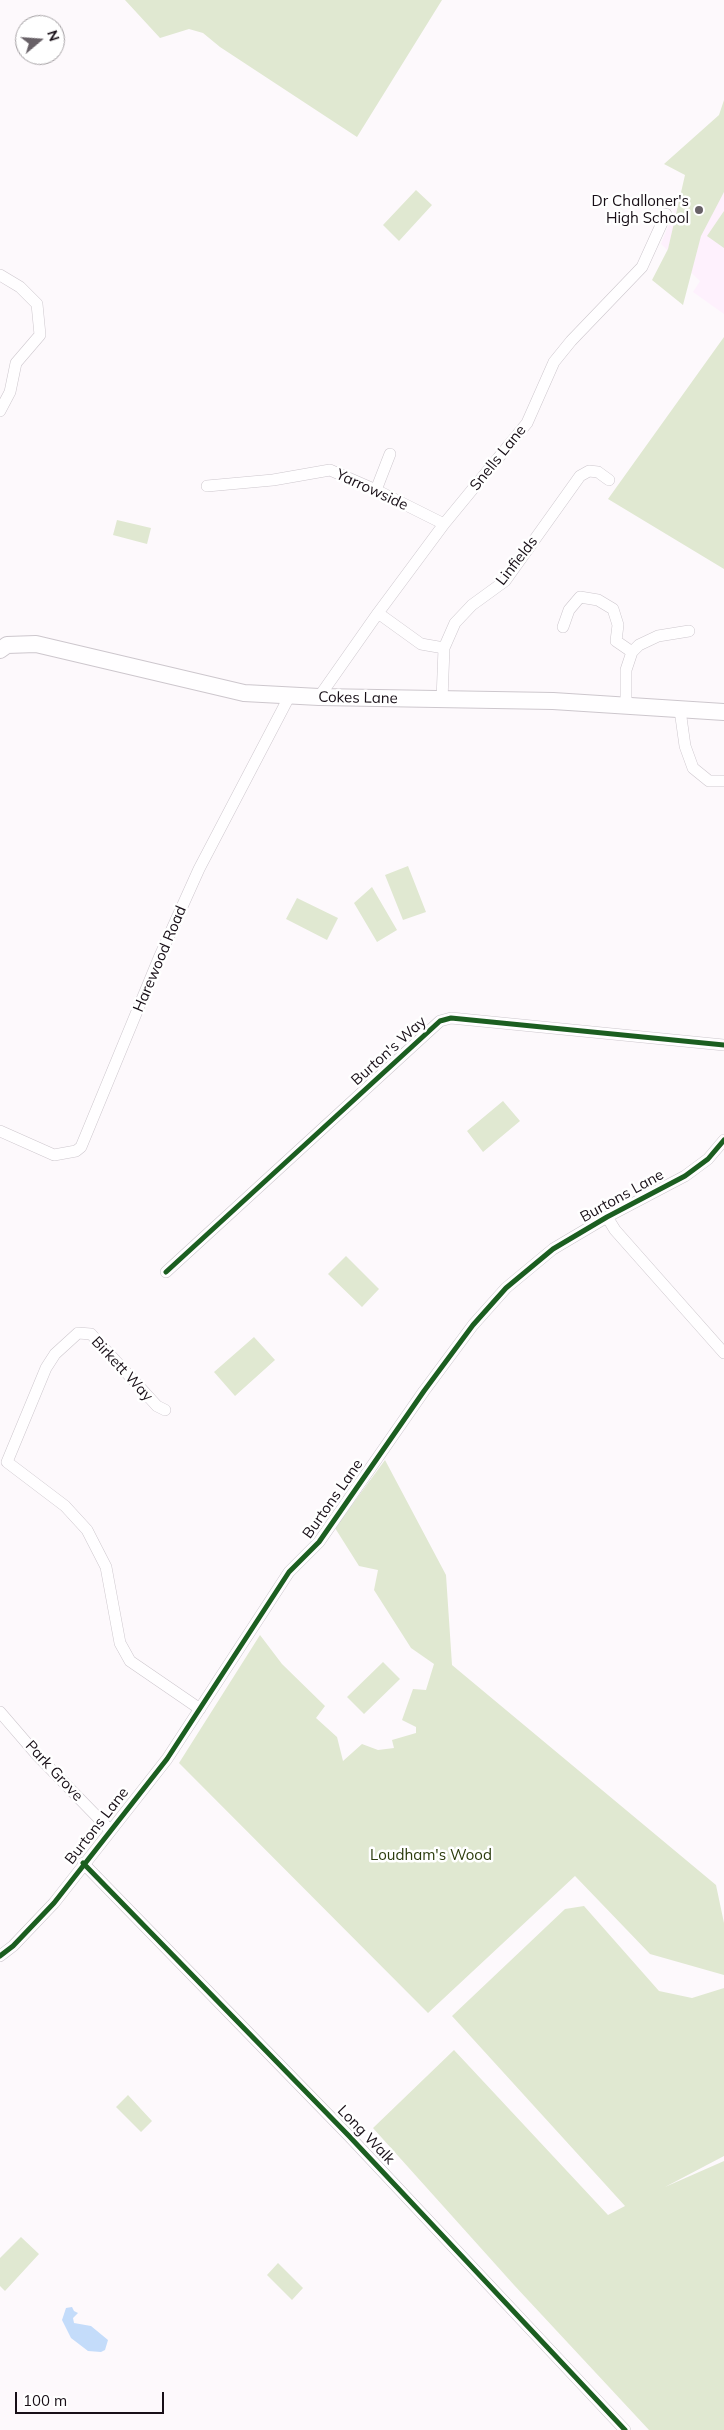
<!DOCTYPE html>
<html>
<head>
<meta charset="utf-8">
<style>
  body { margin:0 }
  #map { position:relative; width:724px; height:2430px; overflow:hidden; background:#fdf9fc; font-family:Mulish,sans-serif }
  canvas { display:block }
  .north { position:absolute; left:15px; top:15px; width:50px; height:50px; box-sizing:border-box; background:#fff; border:1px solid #a39fa2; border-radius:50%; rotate:72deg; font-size:14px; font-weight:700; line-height:20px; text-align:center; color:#180f17 }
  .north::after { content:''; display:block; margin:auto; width:18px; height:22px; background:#686167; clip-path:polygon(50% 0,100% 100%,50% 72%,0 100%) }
  .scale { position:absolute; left:15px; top:2392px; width:149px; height:22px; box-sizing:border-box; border:2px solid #180f17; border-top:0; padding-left:6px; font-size:15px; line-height:18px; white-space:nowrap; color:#180f17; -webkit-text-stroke:4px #fff; paint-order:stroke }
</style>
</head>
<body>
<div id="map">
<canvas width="724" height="2430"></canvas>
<div class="north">N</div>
<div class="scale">100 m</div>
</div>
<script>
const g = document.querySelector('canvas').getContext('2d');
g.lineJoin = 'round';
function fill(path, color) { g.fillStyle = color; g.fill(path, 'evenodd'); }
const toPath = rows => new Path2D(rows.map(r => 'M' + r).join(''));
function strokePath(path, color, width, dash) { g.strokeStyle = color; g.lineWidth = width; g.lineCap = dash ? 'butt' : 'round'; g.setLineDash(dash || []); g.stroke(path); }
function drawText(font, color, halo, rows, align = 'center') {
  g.font = font + ' Mulish,sans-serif'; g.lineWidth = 5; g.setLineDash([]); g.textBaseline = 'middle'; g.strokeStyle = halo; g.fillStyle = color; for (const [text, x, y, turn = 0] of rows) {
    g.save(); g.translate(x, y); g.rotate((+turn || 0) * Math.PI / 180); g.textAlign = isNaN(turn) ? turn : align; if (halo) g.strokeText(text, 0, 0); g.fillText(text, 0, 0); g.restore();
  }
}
fill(toPath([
  [724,133,724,314,693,292,700,281,661,244,688,176]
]), '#fef1fd');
fill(toPath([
  [125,0,442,0,357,137,220,47,203,33,189,29,160,38],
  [724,100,724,192,701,236,683,305,652,280,668,249,685,175,664,164,719,115],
  [416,190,432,205,399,241,383,225],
  [724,211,724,248,707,236],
  [724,337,724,569,608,499],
  [117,520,151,528,147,544,113,535],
  [408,866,426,912,403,920,385,875],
  [372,887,397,930,377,942,354,903],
  [297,898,338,918,327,940,286,919],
  [503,1101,520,1121,483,1152,467,1131],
  [346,1256,379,1289,362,1307,328,1274],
  [254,1337,275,1360,235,1396,214,1372],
  [385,1460,446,1575,452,1665,716,1885,724,1923,724,1975,650,1954,575,1876,428,2013,179,1763,260,1635,282,1664,325,1706,316,1718,337,1737,343,1761,362,1744,378,1750,394,1748,392,1740,416,1733,416,1727,402,1720,413,1689,426,1690,434,1664,411,1648,374,1590,378,1570,359,1566,335,1528],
  [383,1662,400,1679,364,1714,347,1697],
  [584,1906,659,1991,692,1998,724,1988,724,2156,665,2187,724,2161,724,2430,649,2430,514,2285,373,2128,454,2050,608,2215,625,2206,452,2016,565,1909],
  [128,2095,152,2121,141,2132,116,2107],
  [21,2237,39,2254,5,2291,0,2286,0,2258],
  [278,2263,303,2288,292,2300,267,2275]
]), '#e0e8d1');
fill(toPath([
  [72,2307,74,2311,78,2313,73,2318,74,2323,91,2326,108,2340,105,2350,101,2352,88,2351,71,2338,62,2320,66,2308]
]), '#c4dcfa');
const minor = toPath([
  [0,275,20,287,37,304,40,335,16,363,10,392,0,411],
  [207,486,273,480,330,470,376,490,444,524],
  [376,490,390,454],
  [378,613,421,644,444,648],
  [563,627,569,610,580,597,598,600,613,609,618,625,616,641,632,652],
  [319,697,378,613,444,524,527,423,554,362,571,341,642,267,666,214],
  [442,700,444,648,455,623,472,605,505,581,580,476,589,471,598,472,609,480],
  [626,707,626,670,632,652,639,645,658,636,689,631],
  [680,710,685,746,693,768,709,781,724,781],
  [0,1131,54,1155,76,1151,81,1147,159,958,199,869,289,697],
  [607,1217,615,1230,724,1353],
  [166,1272,440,1021,451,1018,724,1045],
  [165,1410,157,1406,91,1334,78,1333,55,1354,46,1368,7,1462,65,1506,87,1530,106,1567,120,1643,130,1661,200,1709],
  [0,1712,37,1755,109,1829],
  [83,1863,349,2136,625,2430],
  [0,1956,13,1946,54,1903,167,1759,289,1572,319,1542,424,1391,473,1325,506,1288,553,1249,607,1217,685,1176,708,1159,724,1140]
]);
const secondary = toPath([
  [0,650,7,645,36,644,244,693,319,697,553,701,724,712]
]);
strokePath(minor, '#cdc7cd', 12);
strokePath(secondary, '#cdc7cd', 18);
strokePath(minor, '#fffeff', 11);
strokePath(secondary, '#fffeff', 16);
strokePath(toPath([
  [166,1272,440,1021,451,1018,724,1045],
  [83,1863,349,2136,625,2430],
  [0,1956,13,1946,54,1903,167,1759,289,1572,319,1542,424,1391,473,1325,506,1288,553,1249,607,1217,685,1176,708,1159,724,1140]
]), '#1b5e20', 5);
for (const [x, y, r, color] of [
  [699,210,5,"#686167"]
]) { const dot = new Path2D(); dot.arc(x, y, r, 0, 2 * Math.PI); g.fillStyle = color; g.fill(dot); strokePath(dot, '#fff', 2); }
drawText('15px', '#180f17', '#fff', [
  ["Dr Challoner's",689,201],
  ["High School",689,218]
], 'right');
drawText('15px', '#180f17', '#fff', [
  ["Snells Lane",498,458,-51],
  ["Yarrowside",372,490,25],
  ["Linfields",517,561,-52],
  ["Cokes Lane",358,698,1],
  ["Harewood Road",160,959,-67],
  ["Burton's Way",389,1051,-42],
  ["Burtons Lane",622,1196,-29],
  ["Birkett Way",122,1369,47],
  ["Burtons Lane",333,1499,-55],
  ["Park Grove",54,1771,47],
  ["Burtons Lane",97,1826,-52],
  ["Long Walk",366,2135,46]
]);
drawText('15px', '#2b3b0c', '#fff', [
  ["Loudham's Wood",431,1855]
]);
</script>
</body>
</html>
